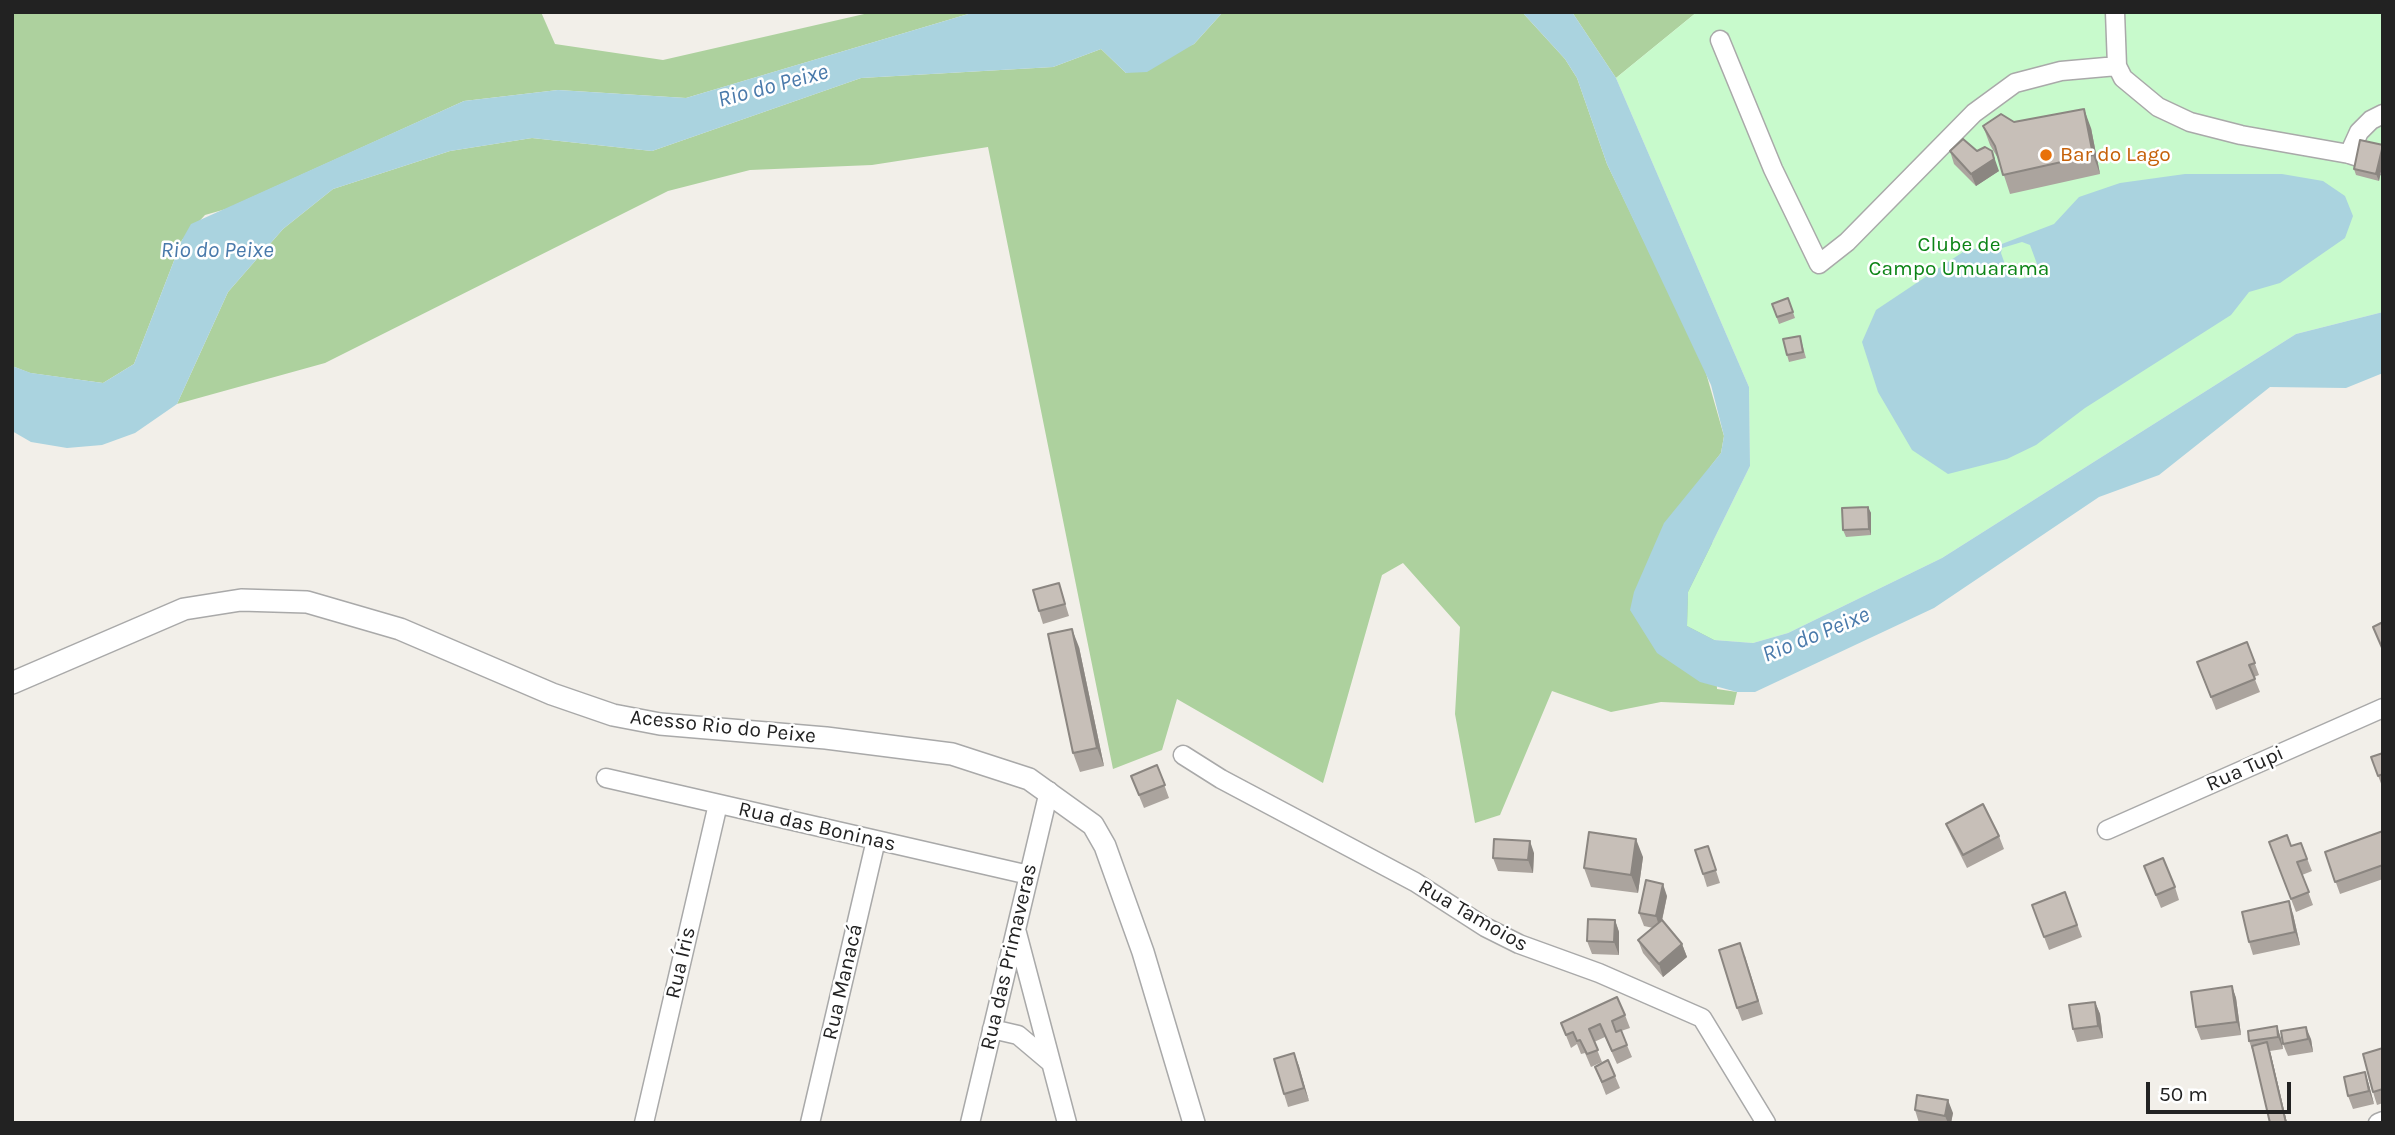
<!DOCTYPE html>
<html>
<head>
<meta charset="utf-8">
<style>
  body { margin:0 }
  #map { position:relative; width:2395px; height:1135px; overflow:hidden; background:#f2efe9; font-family:Karla,sans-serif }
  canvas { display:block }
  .frame { position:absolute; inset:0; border:14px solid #222; pointer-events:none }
  .scale { position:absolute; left:2146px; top:1082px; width:145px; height:32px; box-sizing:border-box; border:4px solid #222; border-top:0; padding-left:9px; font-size:21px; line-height:24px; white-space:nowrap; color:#222; -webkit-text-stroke:5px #fff; paint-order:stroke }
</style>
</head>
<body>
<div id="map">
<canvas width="2395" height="1135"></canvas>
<div class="frame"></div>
<div class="scale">50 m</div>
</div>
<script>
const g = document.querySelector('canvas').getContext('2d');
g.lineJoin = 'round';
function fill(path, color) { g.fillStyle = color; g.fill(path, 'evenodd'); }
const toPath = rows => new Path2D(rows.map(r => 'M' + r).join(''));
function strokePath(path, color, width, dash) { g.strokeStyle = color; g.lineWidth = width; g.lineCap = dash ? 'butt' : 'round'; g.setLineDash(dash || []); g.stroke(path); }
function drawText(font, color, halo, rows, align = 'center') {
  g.font = font + ' Karla,sans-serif'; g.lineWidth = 5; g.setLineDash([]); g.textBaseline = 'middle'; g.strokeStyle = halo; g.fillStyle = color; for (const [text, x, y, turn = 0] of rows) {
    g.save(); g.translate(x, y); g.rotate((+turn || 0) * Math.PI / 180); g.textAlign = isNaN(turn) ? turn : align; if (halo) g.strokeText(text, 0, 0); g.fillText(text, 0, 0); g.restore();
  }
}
fill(toPath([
  [12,12,541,12,555,44,663,60,873,12,975,12,686,98,558,90,464,101,226,209,205,215,182,240,134,364,103,383,30,373,12,366],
  [1223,12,1522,12,1565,59,1577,78,1607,164,1704,366,1724,436,1721,453,1710,467,1717,689,1737,692,1734,705,1661,702,1611,712,1552,691,1500,815,1475,823,1455,714,1460,627,1403,563,1382,575,1323,783,1177,699,1162,750,1113,769,988,147,872,165,750,170,668,191,325,363,177,404,228,292,283,229,333,189,450,151,532,138,652,151,861,78,1053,67,1101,49,1126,73,1194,44],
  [1572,12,1697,12,1616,78]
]), '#add19e');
fill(toPath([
  [1697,12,2383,12,2383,312,2296,334,1942,558,1788,633,1753,643,1714,640,1687,626,1688,592,1750,466,1749,387,1616,78]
]), '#c8facc');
fill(toPath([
  [975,12,1223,12,1194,44,1147,72,1126,73,1101,49,1053,67,861,78,652,151,532,138,450,151,333,189,283,229,228,292,177,404,135,433,102,445,67,448,31,442,12,431,12,366,31,373,103,383,134,364,182,240,191,224,464,101,558,90,686,98],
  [1522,12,1572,12,1616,78,1749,387,1750,466,1688,592,1687,626,1714,640,1753,643,1788,633,1942,558,2296,334,2383,312,2383,373,2346,388,2270,387,2159,475,2099,497,1934,608,1755,692,1737,692,1700,682,1657,653,1630,610,1634,592,1664,523,1721,453,1724,436,1711,385,1607,164,1577,78,1565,59],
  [2185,174,2282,174,2323,181,2345,196,2353,216,2345,238,2280,283,2249,292,2231,315,2085,408,2036,445,2007,459,1948,474,1912,450,1878,392,1862,342,1876,310,1966,250,1994,247,2054,224,2079,197,2120,183],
  [2022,242,2030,245,2037,264,2029,277,2020,279,2008,273,2001,253,2002,248]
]), '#aad3df');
const minor = toPath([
  [2115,12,2117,66,2123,78,2158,107,2190,122,2241,135,2349,154,2383,165],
  [1720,40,1773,169,1819,264,1847,242,1974,113,2015,83,2061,71,2117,66],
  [2349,154,2359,132,2371,120,2383,114],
  [1183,755,1221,779,1415,882,1485,927,1519,944,1599,973,1702,1018,1766,1123],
  [606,778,1029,875],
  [2107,830,2383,708],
  [1017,933,1067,1123],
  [992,1029,1018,1035,1050,1062],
  [644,1123,718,804],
  [810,1123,876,840],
  [970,1123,1049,791],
  [2378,1123,2383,1121]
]);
const tertiary = toPath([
  [12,683,184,609,241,600,307,602,400,629,552,694,613,715,660,724,826,738,952,754,1029,779,1093,825,1105,846,1143,952,1194,1123]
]);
strokePath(minor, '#a9a9a9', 21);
strokePath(tertiary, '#a9a9a9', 24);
strokePath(minor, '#fff', 18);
strokePath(tertiary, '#fff', 21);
fill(toPath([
  [2014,122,2091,128,2100,174,2010,194,1999,160,1990,145,1983,126],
  [2383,145,2379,181,2356,175,2354,169],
  [1950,151,1999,171,1976,186,1954,164],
  [1788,298,1795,318,1779,324,1772,304],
  [1800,336,1806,358,1789,362,1787,355],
  [1868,507,1871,513,1871,535,1846,537,1843,530],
  [1059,583,1069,616,1043,624,1039,611],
  [2247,642,2259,675,2254,677,2260,692,2216,710,2197,662],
  [1079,647,1104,766,1080,772,1073,753],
  [2383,753,2383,789,2376,770],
  [1157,765,1169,798,1144,808,1131,776],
  [1946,824,1999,836,2004,849,1967,868,1951,836],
  [2383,831,2383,879,2340,894,2325,852],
  [2269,842,2291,846,2301,843,2312,871,2302,875,2313,905,2296,912],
  [1708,846,1720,883,1707,887,1703,874],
  [1534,853,1533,873,1498,871,1493,858],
  [1643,857,1638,893,1591,887,1584,868],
  [2144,866,2175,887,2179,900,2161,908],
  [2065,892,2082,937,2049,950,2032,905],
  [1667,896,1662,921,1682,944,1687,957,1663,977,1643,953,1638,940,1653,928,1644,926,1639,913],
  [2293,914,2300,945,2253,955,2249,942],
  [1615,920,1619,932,1619,955,1592,954,1587,941],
  [1745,956,1763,1014,1742,1021,1737,1008],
  [2232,986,2236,998,2241,1035,2201,1040,2196,1027],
  [2095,1002,2100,1014,2103,1038,2077,1042,2073,1029],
  [1625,1015,1630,1028,1621,1031,1632,1057,1617,1064,1605,1037,1594,1042,1602,1062,1591,1067,1585,1053,1581,1054,1577,1044,1571,1048,1561,1023],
  [2277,1026,2281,1039,2283,1049,2270,1051,2287,1123,2270,1123,2253,1052,2249,1041],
  [2311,1039,2313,1052,2288,1056,2283,1044],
  [2383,1048,2383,1103,2377,1105,2373,1092],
  [1294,1053,1309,1101,1288,1107,1284,1094],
  [1595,1067,1615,1076,1620,1088,1606,1095],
  [2365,1072,2369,1085,2374,1104,2353,1109,2348,1096],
  [1915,1110,1953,1113,1951,1123,1919,1123]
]), '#aba49e');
fill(toPath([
  [2084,109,2091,128,2100,174,2093,155],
  [2383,147,2383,163,2379,181,2376,174],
  [1992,151,1999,171,1976,186,1971,174],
  [1868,507,1871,513,1871,535,1869,529],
  [1072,629,1079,647,1104,766,1097,748],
  [1636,839,1643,857,1638,893,1631,875],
  [1530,841,1534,853,1533,873,1528,860],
  [1663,884,1667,896,1660,929,1656,916],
  [2289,901,2293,914,2300,945,2295,932],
  [1615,920,1619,932,1619,955,1614,942],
  [1682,944,1687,957,1663,977,1659,964],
  [2232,986,2236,998,2241,1035,2237,1022],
  [2095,1002,2100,1014,2103,1038,2098,1026],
  [2277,1026,2281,1039,2283,1049,2278,1037],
  [2306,1027,2311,1039,2313,1052,2308,1039],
  [2267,1042,2271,1055,2287,1123,2286,1123],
  [1294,1053,1299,1066,1309,1101,1304,1088],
  [2365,1072,2369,1085,2374,1104,2369,1091],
  [1948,1100,1953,1113,1951,1123,1948,1123,1945,1116]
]), '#8b8681');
const building = toPath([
  [2084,109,2093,155,2003,175,1995,146,1983,126,2001,114,2014,122,2084,109],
  [1963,139,1977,151,1985,147,1992,151,1994,159,1971,174,1950,151,1963,139],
  [2360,140,2383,145,2376,174,2354,169,2360,140],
  [1788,298,1793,312,1777,317,1772,304,1788,298],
  [1800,336,1803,352,1787,355,1783,339,1800,336],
  [1868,507,1869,529,1843,530,1842,508,1868,507],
  [1059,583,1065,604,1039,611,1033,590,1059,583],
  [2383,622,2383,650,2373,627,2383,622],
  [1072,629,1097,748,1073,753,1048,634,1072,629],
  [2247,642,2255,663,2249,665,2255,679,2211,697,2197,662,2247,642],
  [2383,753,2383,774,2378,776,2371,757,2383,753],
  [1157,765,1165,785,1139,795,1131,776,1157,765],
  [1983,804,1999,836,1963,855,1946,824,1983,804],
  [2383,831,2383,865,2335,882,2325,852,2383,831],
  [1589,832,1636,839,1631,875,1584,868,1589,832],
  [2287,835,2291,846,2301,843,2307,859,2297,862,2309,892,2291,899,2269,842,2287,835],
  [1494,839,1530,841,1528,860,1493,858,1494,839],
  [1708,846,1716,870,1703,874,1695,850,1708,846],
  [2163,858,2175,887,2156,895,2144,866,2163,858],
  [1646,880,1663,884,1656,916,1639,913,1646,880],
  [2065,892,2077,925,2044,937,2032,905,2065,892],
  [2289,901,2295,932,2249,942,2242,912,2289,901],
  [1588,919,1615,920,1614,942,1587,941,1588,919],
  [1662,920,1682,944,1659,964,1638,940,1662,920],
  [1740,943,1758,1001,1737,1008,1719,950,1740,943],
  [2232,986,2237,1022,2196,1027,2191,992,2232,986],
  [1617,997,1625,1015,1612,1021,1616,1032,1621,1030,1627,1045,1612,1051,1600,1024,1589,1029,1598,1050,1587,1054,1580,1040,1577,1041,1573,1032,1566,1035,1561,1023,1617,997],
  [2095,1002,2098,1026,2073,1029,2069,1005,2095,1002],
  [2277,1026,2278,1037,2249,1041,2248,1031,2277,1026],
  [2306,1027,2308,1039,2283,1044,2281,1031,2306,1027],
  [2267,1042,2286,1123,2270,1123,2252,1046,2267,1042],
  [2383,1048,2383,1089,2373,1092,2363,1054,2383,1048],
  [1294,1053,1304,1088,1284,1094,1274,1059,1294,1053],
  [1608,1060,1615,1076,1602,1082,1595,1067,1608,1060],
  [2365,1072,2369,1091,2348,1096,2344,1077,2365,1072],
  [1917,1095,1948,1100,1945,1116,1915,1110,1917,1095]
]);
fill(building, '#c7bfb8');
strokePath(building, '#8b8681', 2);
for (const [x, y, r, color] of [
  [2046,155,7,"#e8710a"]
]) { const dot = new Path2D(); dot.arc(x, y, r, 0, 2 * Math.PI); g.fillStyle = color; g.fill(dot); strokePath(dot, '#fff', 2.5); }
drawText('21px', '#c56008', '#fff', [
  ["Bar do Lago",2060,155]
], 'left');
drawText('21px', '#0c8416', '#fff', [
  ["Clube de",1959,245],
  ["Campo Umuarama",1959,269]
]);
drawText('21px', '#222', '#fff', [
  ["Acesso Rio do Peixe",723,727,6],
  ["Rua Tupi",2245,769,-24],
  ["Rua das Boninas",817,827,13],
  ["Rua Tamoios",1473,916,30],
  ["Rua das Primaveras",1009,957,-77],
  ["Rua Íris",681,963,-77],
  ["Rua Manacá",843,982,-77]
]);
drawText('italic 23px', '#4a7aab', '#fff', [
  ["Rio do Peixe",773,86,-15],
  ["Rio do Peixe",217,250],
  ["Rio do Peixe",1816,635,-22]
]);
</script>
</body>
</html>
